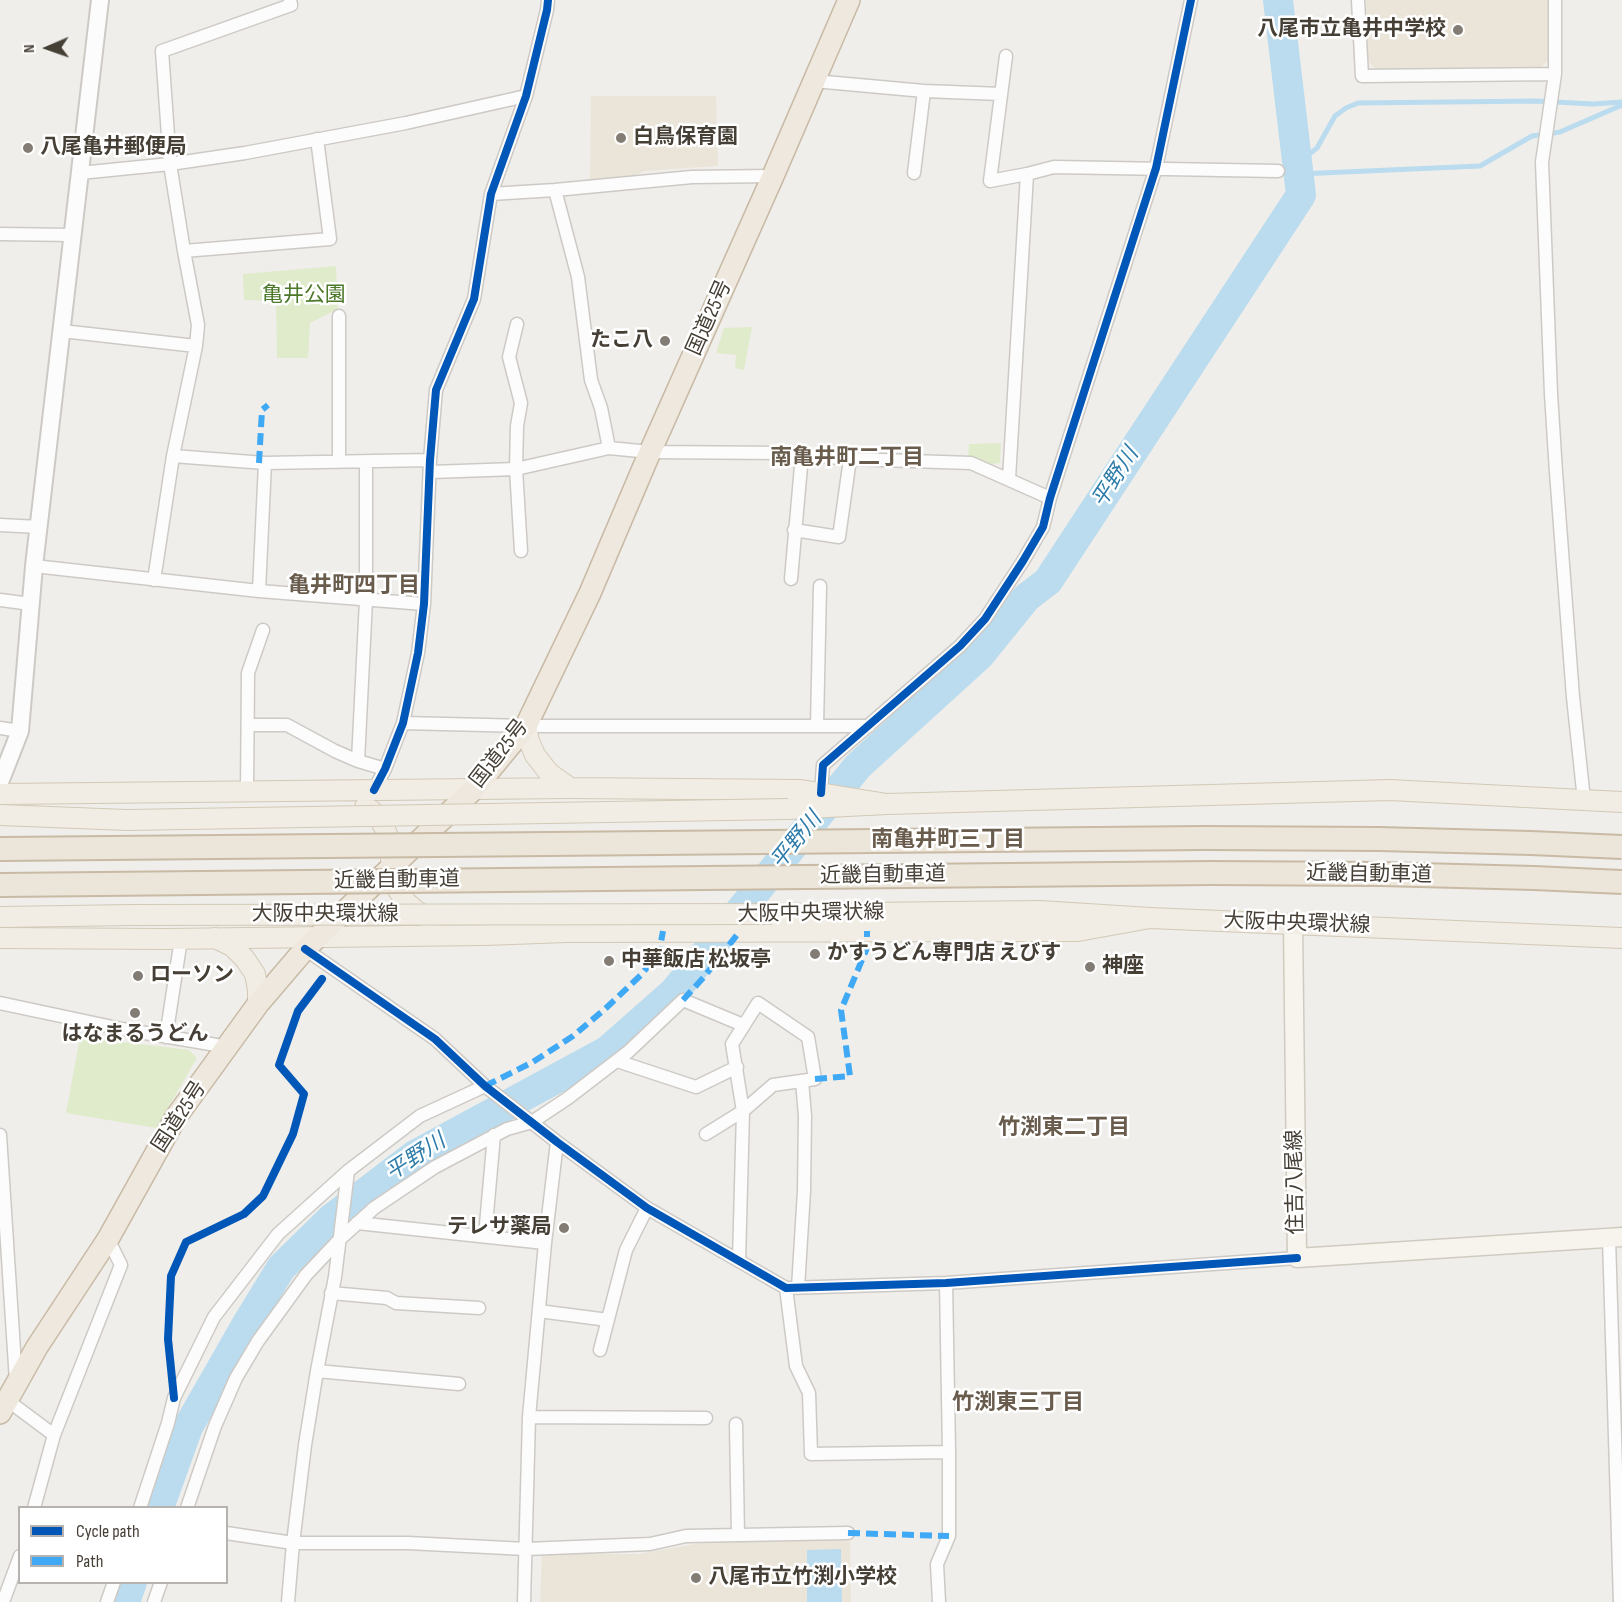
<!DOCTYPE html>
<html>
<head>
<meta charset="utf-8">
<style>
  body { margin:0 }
  #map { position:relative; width:1622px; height:1602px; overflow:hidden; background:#f0eeea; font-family:"Sofia Sans Condensed",sans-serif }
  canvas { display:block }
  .legend { position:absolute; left:18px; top:1506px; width:210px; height:78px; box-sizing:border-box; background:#fff; border:2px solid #b5b2af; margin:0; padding:8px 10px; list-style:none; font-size:18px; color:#463f36 }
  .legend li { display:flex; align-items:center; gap:12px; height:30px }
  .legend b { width:30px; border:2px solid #b5b2af }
  .north { position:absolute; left:18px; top:18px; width:60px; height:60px; -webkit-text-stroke:4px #fff; paint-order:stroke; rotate:268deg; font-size:16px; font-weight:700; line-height:24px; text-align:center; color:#463f36 }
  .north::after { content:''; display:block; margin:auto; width:21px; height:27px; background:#463f36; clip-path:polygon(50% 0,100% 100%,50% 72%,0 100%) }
</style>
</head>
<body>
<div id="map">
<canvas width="1622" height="1602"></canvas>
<ul class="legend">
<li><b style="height:8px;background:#0057b8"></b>Cycle path</li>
<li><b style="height:8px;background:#3fa9f5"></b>Path</li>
</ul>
<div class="north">N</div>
</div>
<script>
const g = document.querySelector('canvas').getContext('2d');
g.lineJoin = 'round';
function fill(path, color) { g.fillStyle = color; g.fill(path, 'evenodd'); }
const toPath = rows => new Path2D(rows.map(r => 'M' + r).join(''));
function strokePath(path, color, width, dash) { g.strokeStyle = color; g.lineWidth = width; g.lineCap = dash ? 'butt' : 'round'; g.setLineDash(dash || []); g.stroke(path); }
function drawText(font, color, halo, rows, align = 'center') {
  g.font = font + ' "Sofia Sans Condensed","Noto Sans JP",sans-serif'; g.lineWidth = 5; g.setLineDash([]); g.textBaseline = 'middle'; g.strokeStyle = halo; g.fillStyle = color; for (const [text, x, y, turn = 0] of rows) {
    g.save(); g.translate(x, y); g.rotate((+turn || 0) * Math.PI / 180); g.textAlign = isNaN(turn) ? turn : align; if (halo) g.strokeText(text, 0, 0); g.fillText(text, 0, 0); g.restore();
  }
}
fill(toPath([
  [1366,0,1549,0,1548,60,1539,70,1377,70,1368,61],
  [591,96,716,96,718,166,645,171,627,178,590,182],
  [840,1540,850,1542,851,1602,540,1602,542,1554,639,1554,706,1542]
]), '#ebe5d9');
fill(toPath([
  [336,266,338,309,310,323,308,358,277,358,276,301,244,300,243,274],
  [752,327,744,370,735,368,736,355,716,353,724,328],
  [1001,443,1000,463,991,464,968,457,969,444],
  [80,1037,189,1050,197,1058,156,1128,66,1113]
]), '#dfebca');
fill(toPath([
  [841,1549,842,1602,807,1602,807,1550]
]), '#badcee');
strokePath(toPath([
  [1298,163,1317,148,1335,116,1346,108,1358,103,1536,101,1593,104,1622,102],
  [1299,174,1480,166,1532,136,1560,132,1622,105]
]), '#badcee', 5);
strokePath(toPath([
  [159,1508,188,1427,248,1322,281,1268,331,1219,415,1155,607,1051,674,992,858,766,979,656,1026,598,1048,581,1301,195,1278,0],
  [125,1602,132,1582]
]), '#badcee', 30);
const minor = toPath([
  [1358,0,1362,76,1555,74],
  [1555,0,1555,74,1542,162,1551,394,1556,472,1573,697,1584,800],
  [1006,56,990,181,1027,174,1054,167,1278,171],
  [814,81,924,91,1001,94],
  [80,173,170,164,245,153,406,123,526,96],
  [914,173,924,91],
  [555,190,578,277,591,380,601,408,609,448],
  [491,194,555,190,692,177,773,176],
  [0,234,73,235],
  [184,251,330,239,317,139],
  [517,324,509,357,521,403,517,426,516,469,521,551],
  [62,331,196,346],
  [173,456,265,463,430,460],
  [339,462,339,316],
  [431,472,516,469,609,448,650,452,784,453,850,459,971,463,1050,498],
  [1009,479,1027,174],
  [0,525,39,527],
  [794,530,839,537,850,459],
  [34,566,259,591,424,604],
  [791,579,802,455],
  [154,580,173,456,196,346,198,325,184,251,170,164,162,51,291,5,290,0],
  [259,591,265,463],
  [0,600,31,604],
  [403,723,526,726,869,726],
  [248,725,287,725,335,751,358,761,385,769],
  [817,726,820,586],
  [0,728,20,731],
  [358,761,366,600,366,462],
  [374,790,385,769,403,723,418,653,424,604,430,460,436,390,474,299,491,194,526,96,547,10,548,0],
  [247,792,248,673,263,630],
  [821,793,823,765,960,646,985,619,1023,561,1043,527,1050,498,1156,168,1191,0],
  [305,949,435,1039,485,1086,557,1142,647,1208,786,1288,946,1283,1297,1258],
  [0,1003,122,1029,228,1047],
  [166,1037,181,939],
  [617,1061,696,1087,737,1067],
  [706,1134,743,1111,773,1085,815,1079,808,1037,758,1003,732,1044,743,1111,739,1261],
  [0,1135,16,1381],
  [357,1223,545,1243],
  [485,1236,494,1135],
  [1609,1238,1620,1602],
  [786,1288,796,1366,809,1393,811,1454,949,1452],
  [798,1288,804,1191,805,1116,802,1081],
  [331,1293,387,1298,396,1303,479,1308],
  [539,1311,608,1320],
  [600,1350,626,1250,647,1208],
  [317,1371,459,1384],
  [7,1400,54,1435],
  [529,1417,706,1418],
  [736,1424,738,1535],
  [34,1508,54,1435,121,1265,108,1239],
  [140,1508,168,1423,174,1398,214,1317,278,1234,348,1171,420,1116,485,1086],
  [187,1508,215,1426,236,1378,258,1341,306,1275,339,1240,374,1208,435,1167,507,1129,532,1122,568,1098,628,1052,683,1000,743,1025],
  [226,1533,293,1543,408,1543,526,1549,650,1544,686,1536,848,1533],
  [3,1602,20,1556],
  [107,1602,114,1582],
  [154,1602,161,1582],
  [288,1602,293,1543,305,1445,317,1371,335,1277,348,1171],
  [524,1602,529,1417,545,1243,557,1142],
  [939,1602,937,1564,949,1536,949,1452,946,1283]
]);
const tertiary = toPath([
  [0,782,20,731,34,566,100,0]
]);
const secondary = toPath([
  [1293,923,1297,1258,1622,1237]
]);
const primary = toPath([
  [526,726,529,741,535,755,549,773,570,788],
  [0,794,570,788,801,790,887,804],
  [365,807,372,811,380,819,384,827,389,839,393,878,398,890,406,902,415,910,426,917,432,918],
  [788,809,887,804,1390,790,1622,802],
  [0,815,127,820],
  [772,914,1040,911,1150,918,1622,938],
  [0,917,133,915],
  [0,938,166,939,485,935,567,932,1078,931,1150,918],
  [215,938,232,946,245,959,255,974,258,990,258,1004]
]);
const trunk = toPath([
  [0,1413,37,1347,108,1239,176,1117,258,1004,305,949,474,789,526,726,590,593,650,452,773,176,849,0]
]);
strokePath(minor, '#cdcac6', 15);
strokePath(tertiary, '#cdcac6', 20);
strokePath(secondary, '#d0cbc1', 21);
strokePath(primary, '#d2c9b7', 22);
strokePath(trunk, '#c8baa5', 24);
strokePath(minor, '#fdfcfc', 12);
strokePath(tertiary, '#fdfcfc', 16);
strokePath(secondary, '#f7f4ee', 18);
strokePath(primary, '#f1ece4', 20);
strokePath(trunk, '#eee8de', 21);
const primaryBridge = toPath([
  [127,820,788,809],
  [133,915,772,914]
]);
const motorwayBridge = toPath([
  [0,849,1205,838,1379,839,1531,843,1622,847],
  [0,885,1211,873,1381,874,1534,878,1622,882]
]);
strokePath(primaryBridge, '#d2c9b7', 22, []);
strokePath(motorwayBridge, '#c8baa5', 26, []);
strokePath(primaryBridge, '#f1ece4', 20);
strokePath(motorwayBridge, '#ece5d9', 22);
strokePath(toPath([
  [259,463,262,410,268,405],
  [683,1000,704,977,740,931],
  [815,1079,850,1076,841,1010,867,948,867,931],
  [485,1086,533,1062,573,1036,605,1009,641,975,659,953,663,931],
  [848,1533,949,1536]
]), '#3fa9f5', 6, [12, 6]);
strokePath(toPath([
  [374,790,385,769,403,723,418,653,424,604,430,460,436,390,474,299,491,194,526,96,547,10,548,0],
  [821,793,823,765,960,646,985,619,1023,561,1043,527,1050,498,1156,168,1191,0],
  [305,949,435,1039,485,1086,557,1142,647,1208,786,1288,946,1283,1297,1258],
  [174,1398,168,1339,171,1276,186,1242,244,1214,263,1196,293,1134,304,1094,279,1065,298,1011,322,979]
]), '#0057b8', 8);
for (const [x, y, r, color] of [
  [1458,30,6,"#827c75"],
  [621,138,6,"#827c75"],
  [28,148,6,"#827c75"],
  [665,341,6,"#827c75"],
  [815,954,6,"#827c75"],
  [609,961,6,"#827c75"],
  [1090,967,6,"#827c75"],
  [138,976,6,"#827c75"],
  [135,1013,6,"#827c75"],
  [564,1228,6,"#827c75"],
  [696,1578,6,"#827c75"]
]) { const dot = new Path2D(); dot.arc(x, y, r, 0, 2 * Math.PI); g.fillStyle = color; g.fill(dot); strokePath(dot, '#fff', 2); }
drawText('bold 21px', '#463f36', '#fff', [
  ["八尾市立亀井中学校",1446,30,"right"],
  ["白鳥保育園",633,138],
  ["八尾亀井郵便局",40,148],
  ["たこ八",653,341,"right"],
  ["かすうどん専門店 えびす",827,954],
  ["中華飯店 松坂亭",621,961],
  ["神座",1102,967],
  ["ローソン",150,976],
  ["はなまるうどん",135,1035,"center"],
  ["テレサ薬局",552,1228,"right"],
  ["八尾市立竹渕小学校",708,1578]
], 'left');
drawText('21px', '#4b7829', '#fff', [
  ["亀井公園",304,296]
]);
drawText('21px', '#463f36', '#fff', [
  ["国道25号",710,318,-66],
  ["国道25号",500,754,-52],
  ["近畿自動車道",1369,875,1],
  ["近畿自動車道",883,876,-1],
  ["近畿自動車道",397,881,-1],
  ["大阪中央環状線",811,914,-1],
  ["大阪中央環状線",325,915],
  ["大阪中央環状線",1297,924,2],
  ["国道25号",180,1117,-57],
  ["住吉八尾線",1296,1182,-91]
]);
drawText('bold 22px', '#695c4d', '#fff', [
  ["南亀井町二丁目",847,458],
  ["亀井町四丁目",354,586],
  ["南亀井町三丁目",948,840],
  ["竹渕東二丁目",1064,1128],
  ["竹渕東三丁目",1018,1403]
]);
drawText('italic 22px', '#2e7caa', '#fff', [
  ["平野川",1116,478,-57],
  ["平野川",797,841,-51],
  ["平野川",416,1158,-33]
]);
</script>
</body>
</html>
